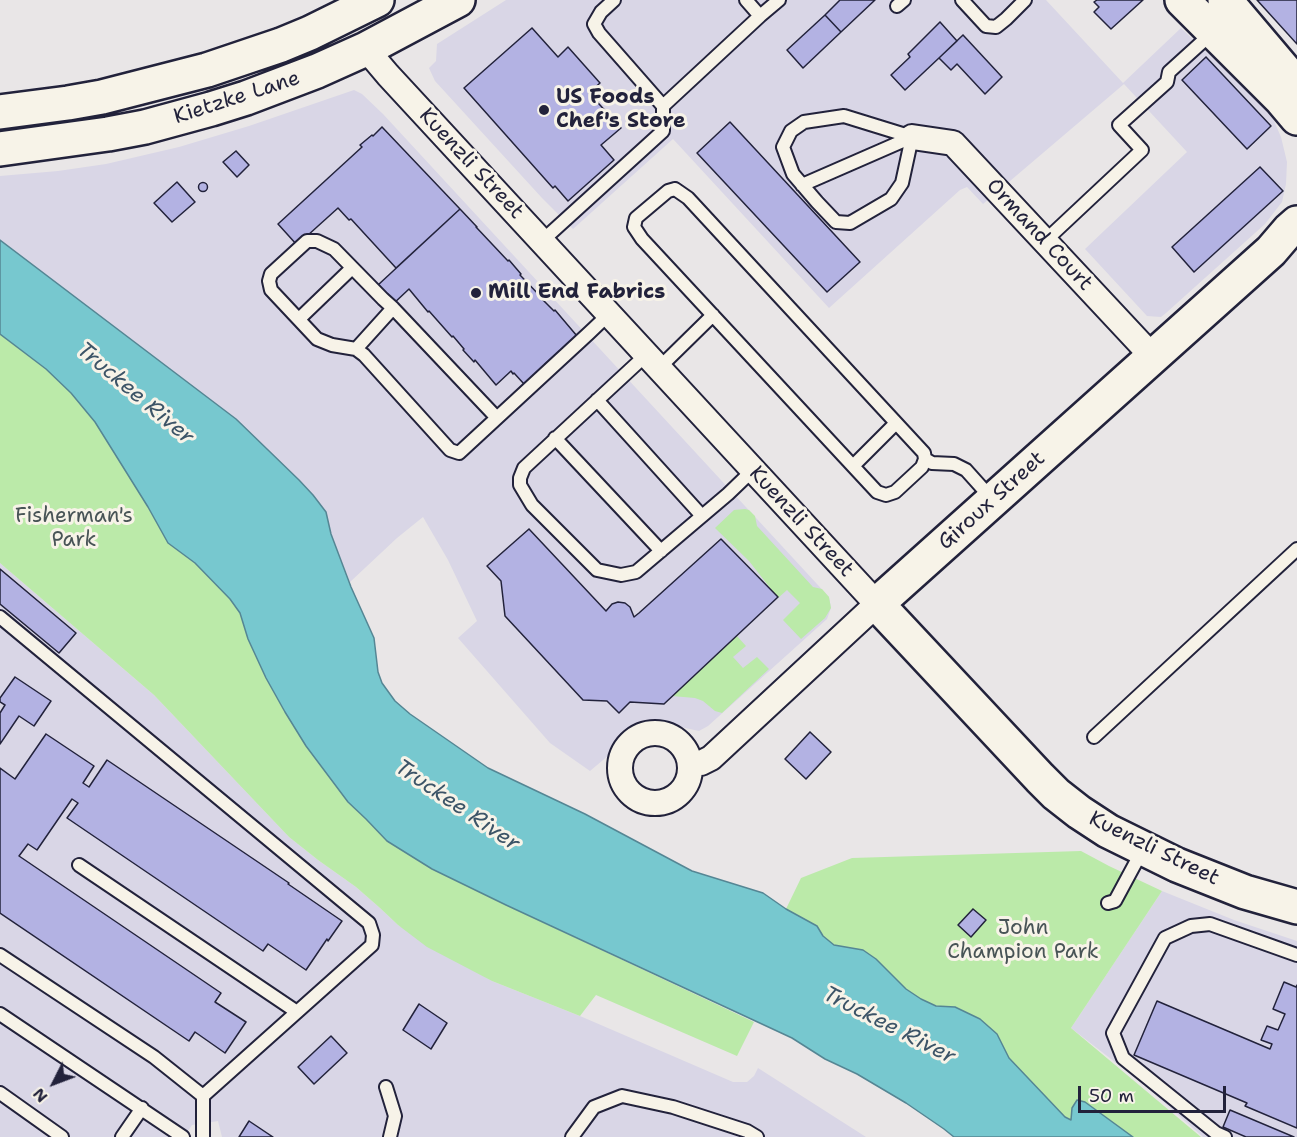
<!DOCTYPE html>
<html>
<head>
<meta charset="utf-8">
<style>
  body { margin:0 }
  #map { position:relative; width:1297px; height:1137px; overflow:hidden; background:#e9e6e7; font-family:"Shantell Sans",sans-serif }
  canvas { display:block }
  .north { position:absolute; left:24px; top:1053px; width:60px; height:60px; -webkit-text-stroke:4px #f7f3e8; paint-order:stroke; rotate:228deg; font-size:16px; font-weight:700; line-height:24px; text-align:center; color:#22223b }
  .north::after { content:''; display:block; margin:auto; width:21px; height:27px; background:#22223b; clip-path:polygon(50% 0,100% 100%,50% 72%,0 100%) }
  .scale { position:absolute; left:1078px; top:1086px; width:148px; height:27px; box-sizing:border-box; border:3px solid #22223b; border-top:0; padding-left:8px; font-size:18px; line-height:21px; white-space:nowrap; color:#22223b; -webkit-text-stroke:4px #f7f3e8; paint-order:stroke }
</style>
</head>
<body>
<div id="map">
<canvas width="1297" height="1137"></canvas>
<div class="north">N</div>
<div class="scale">50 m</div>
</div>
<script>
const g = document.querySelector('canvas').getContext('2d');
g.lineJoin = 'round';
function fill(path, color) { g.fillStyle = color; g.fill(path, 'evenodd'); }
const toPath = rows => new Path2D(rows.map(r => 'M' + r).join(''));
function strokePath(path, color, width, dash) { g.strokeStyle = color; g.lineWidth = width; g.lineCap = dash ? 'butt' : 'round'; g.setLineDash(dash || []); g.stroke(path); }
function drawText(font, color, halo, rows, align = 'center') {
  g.font = font + ' "Shantell Sans",sans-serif'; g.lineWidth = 6; g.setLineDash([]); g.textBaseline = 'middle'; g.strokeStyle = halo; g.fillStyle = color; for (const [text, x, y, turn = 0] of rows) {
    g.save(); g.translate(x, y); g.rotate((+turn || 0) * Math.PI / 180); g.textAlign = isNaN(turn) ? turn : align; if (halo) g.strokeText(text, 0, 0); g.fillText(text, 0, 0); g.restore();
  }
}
fill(toPath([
  [506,0,1046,0,1123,83,1181,28,1266,109,1274,121,1281,137,1287,162,1286,184,1282,202,1265,224,1166,313,1161,317,1147,316,1085,249,1187,152,1124,84,983,204,967,187,960,190,829,308,673,139,573,229,542,198,435,81,429,68,436,61,437,44],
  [354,90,362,94,383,114,829,597,831,608,827,619,708,726,699,731,658,722,644,724,622,737,609,755,590,771,550,743,458,638,477,621,448,560,423,517,397,538,350,582,331,534,326,513,299,480,236,419,0,240,0,176,58,171,106,164,179,147,249,126],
  [0,563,154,695,289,837,318,860,356,887,380,908,398,925,492,981,580,1016,733,1082,747,1082,754,1076,758,1068,866,1137,222,1137,218,1121,192,1125,184,1137,0,1137],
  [1162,891,1234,920,1297,941,1297,1137,1203,1137,1142,1083,1071,1028]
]), '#d9d6e6');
fill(toPath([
  [0,334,46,369,71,393,95,422,148,507,168,543,195,563,230,599,240,613,248,639,266,678,285,712,306,746,348,802,366,819,506,905,754,1022,737,1056,596,995,580,1016,492,981,427,947,398,925,380,908,356,887,318,860,289,837,154,695,0,563],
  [745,509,749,510,755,516,757,526,813,587,822,589,829,597,831,608,825,618,801,639,783,620,800,603,787,590,778,598,749,561,715,528,734,510],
  [736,635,746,646,733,657,743,668,757,657,769,669,722,713,715,711,703,701,695,698,672,696],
  [1081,851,1109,866,1162,891,1071,1028,1201,1137,1130,1137,1072,1108,1071,1120,1065,1117,1009,1058,997,1034,955,1007,936,1006,921,999,906,989,876,959,834,945,823,936,817,926,786,909,801,878,852,858]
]), '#bbeaa9');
const water = toPath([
  [0,240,236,419,299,480,313,495,326,512,331,534,351,587,374,638,378,672,382,683,395,701,410,714,488,768,585,814,692,871,763,893,786,909,817,926,823,936,834,945,863,950,876,959,906,989,921,999,936,1006,955,1007,980,1019,997,1034,1009,1058,1065,1117,1071,1120,1072,1108,1077,1100,1085,1102,1133,1137,954,1137,944,1129,906,1103,857,1074,825,1059,792,1038,506,905,432,869,387,841,366,819,348,802,306,746,285,712,266,678,248,639,240,613,230,599,195,563,168,543,148,507,95,422,71,393,46,369,0,334,0,240]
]);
fill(water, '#77c8cf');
strokePath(water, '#558694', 1.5);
const building = toPath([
  [840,0,875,0,841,32,825,15,840,0],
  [1097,0,1143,0,1111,29,1094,12,1099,7,1094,2,1097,0],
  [1257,0,1297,0,1297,44,1257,0],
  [825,15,841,32,803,68,787,50,825,15],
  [940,22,957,41,905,90,891,75,910,57,908,54,940,22],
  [532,28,558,57,568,47,600,83,589,93,621,128,601,145,614,160,568,201,555,186,553,188,464,88,532,28],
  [963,35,1002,77,985,94,957,64,951,70,939,58,963,35],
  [1206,57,1271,126,1247,149,1182,80,1206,57],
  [730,122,860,262,827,292,697,153,730,122],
  [382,127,460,209,396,268,351,219,349,220,338,208,297,245,278,224,362,147,360,145,372,135,373,136,382,127],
  [236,151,249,165,237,177,223,162,236,151],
  [1260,167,1283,191,1194,272,1172,247,1260,167],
  [177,182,195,202,172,222,154,203,177,182],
  '198.5 187a4.5 4.5 0 1 1 9 0a4.5 4.5 0 1 1-9 0Z',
  [460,209,477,227,476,227,508,261,509,260,521,274,520,275,542,298,541,298,554,311,555,310,577,336,567,345,568,346,556,357,555,355,545,364,547,366,524,384,514,373,513,374,511,371,496,385,475,360,474,362,463,350,464,349,453,336,452,337,429,311,428,312,409,289,392,305,378,285,460,209],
  [529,529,606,611,612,604,618,602,625,603,630,607,634,617,639,613,721,539,778,597,664,704,630,702,619,713,607,701,583,700,505,616,501,581,487,566,529,529],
  [0,569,76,633,59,653,0,604,0,569],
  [15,677,51,701,34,726,19,716,0,744,0,713,5,705,0,702,0,698,15,677],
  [810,732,831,752,806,779,785,759,810,732],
  [46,734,94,766,83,783,89,787,107,760,289,883,288,884,342,921,328,941,327,939,306,970,268,944,263,951,67,818,78,803,72,799,37,850,28,844,19,856,221,993,215,1002,246,1022,225,1053,195,1032,189,1041,0,913,0,768,15,779,46,734],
  [973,909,986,920,971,937,958,925,973,909],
  [1284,982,1296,987,1297,985,1297,1128,1245,1106,1247,1103,1134,1055,1157,1001,1270,1049,1272,1044,1261,1040,1267,1026,1278,1030,1285,1014,1273,1009,1284,982],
  [419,1004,447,1023,431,1049,403,1030,419,1004],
  [331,1036,347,1053,314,1084,298,1067,331,1036],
  [1230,1110,1294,1137,1246,1137,1223,1127,1230,1110],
  [249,1121,273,1137,239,1137,249,1121]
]);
fill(building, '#b3b2e3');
strokePath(building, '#22223b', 1.5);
const lane = toPath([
  [962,0,986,26,996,27,1006,19,1025,0],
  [897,6,904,0],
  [760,16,779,0],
  [663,106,760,16,746,0],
  [844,116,912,137,902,183,891,199,850,223,836,222,817,202,793,174,783,147,791,131,804,122,844,116],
  [802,185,912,137],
  [675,189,688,198,924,453,925,459,922,467,895,492,886,495,877,492,642,239,634,227,636,218,668,191,675,189],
  [542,241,663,131,663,106,599,33,594,24,601,12,614,0],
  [1045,241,1142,150,1119,125,1167,82,1169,72,1212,33],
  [299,319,352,268],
  [356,349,393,308],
  [646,355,524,468,520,478,520,485,532,505,597,570,621,575,636,572,728,494,753,470],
  [659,368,713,315],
  [597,400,702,516],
  [497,418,393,308,383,299,334,249,317,241,307,241,271,274,269,281,271,290,317,339,332,345,356,349,364,355,450,450,459,453,589,333,609,314],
  [555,438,661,551],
  [925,459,932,463,954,464,966,470,992,499],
  [853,466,896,423],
  [0,617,369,923,373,935,372,945,203,1096,203,1137],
  [1094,737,1297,549],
  [79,865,297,1012],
  [1108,903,1115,901,1143,849],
  [0,955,154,1057,203,1096],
  [0,1014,183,1137],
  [386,1087,395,1116,390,1137],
  [0,1093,62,1137],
  [122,1137,142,1108],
  [572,1137,594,1107,622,1096,673,1107,747,1131,757,1137],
  [1225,1137,1216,1133,1123,1058,1113,1033,1165,938,1191,926,1210,924,1297,955]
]);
const street = toPath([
  [366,49,388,75,877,604,711,758,701,763,690,763],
  [912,137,953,143,1152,356],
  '620 768a35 35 0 1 1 70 0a35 35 0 1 1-70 0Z'
]);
const secondary = toPath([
  [1182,0,1281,99,1297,118],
  [1225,0,1297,85],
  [0,112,68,103,102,97,207,70,281,45,310,33,377,0],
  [0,149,108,134,145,127,211,109,246,98,317,71,366,49,458,0],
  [1297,223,1289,230,1271,251,877,604,1040,778,1056,794,1079,812,1108,831,1177,865,1245,892,1297,907]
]);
strokePath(lane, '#22223b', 16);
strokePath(street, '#22223b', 28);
strokePath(secondary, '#22223b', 38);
strokePath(lane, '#f7f3e8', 12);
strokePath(street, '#f7f3e8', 24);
strokePath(secondary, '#f7f3e8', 33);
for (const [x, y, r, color] of [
  [544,110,6,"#22223b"],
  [476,293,6,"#22223b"]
]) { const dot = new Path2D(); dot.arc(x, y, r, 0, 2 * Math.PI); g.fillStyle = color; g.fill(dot); strokePath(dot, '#f7f3e8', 2); }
drawText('21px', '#22223b', '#f7f3e8', [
  ["Kietzke Lane",237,98,-18],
  ["Kuenzli Street",471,164,47],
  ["Ormand Court",1039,235,47],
  ["Giroux Street",992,501,-42],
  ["Kuenzli Street",801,522,47],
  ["Kuenzli Street",1154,849,26]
]);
drawText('bold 21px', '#22223b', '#f7f3e8', [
  ["US Foods",556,98],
  ["Chef's Store",556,122],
  ["Mill End Fabrics",488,293]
], 'left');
drawText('21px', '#485456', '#f7f3e8', [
  ["Fisherman's",74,517],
  ["Park",74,541],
  ["John",1023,929],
  ["Champion Park",1023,953]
]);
drawText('italic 22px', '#3c5467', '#f7f3e8', [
  ["Truckee River",135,394,40],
  ["Truckee River",457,806,34],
  ["Truckee River",889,1026,27]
]);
</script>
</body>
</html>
